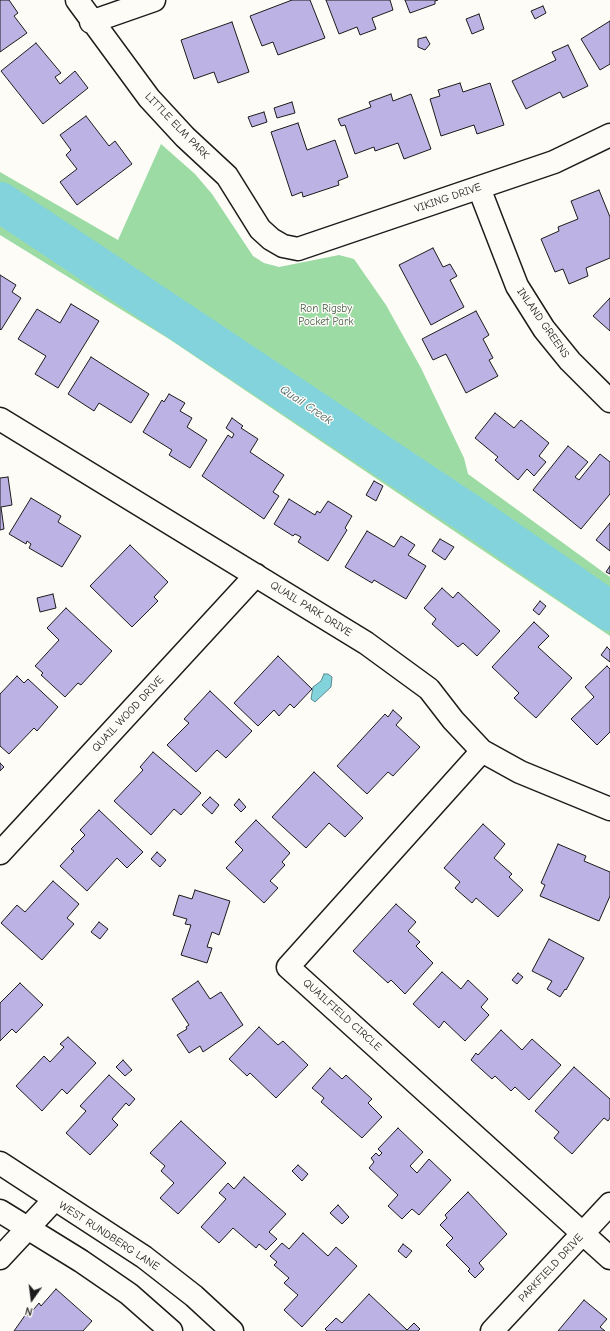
<!DOCTYPE html>
<html>
<head>
<meta charset="utf-8">
<style>
  body { margin:0 }
  #map { position:relative; width:610px; height:1331px; overflow:hidden; background:#fdfcf7; font-family:"Comic Neue",sans-serif }
  canvas { display:block }
  .north { position:absolute; left:12px; top:1279px; width:40px; height:40px; -webkit-text-stroke:3px #fdfcf7; paint-order:stroke; rotate:194deg; font-size:11px; font-weight:700; line-height:16px; text-align:center; color:#1c1c1c }
  .north::after { content:''; display:block; margin:auto; width:14px; height:18px; background:#1c1c1c; clip-path:polygon(50% 0,100% 100%,50% 72%,0 100%) }
</style>
</head>
<body>
<div id="map">
<canvas width="610" height="1331"></canvas>
<div class="north">N</div>
</div>
<script>
const g = document.querySelector('canvas').getContext('2d');
g.lineJoin = 'round';
function fill(path, color) { g.fillStyle = color; g.fill(path, 'evenodd'); }
const toPath = rows => new Path2D(rows.map(r => 'M' + r).join(''));
function strokePath(path, color, width, dash) { g.strokeStyle = color; g.lineWidth = width; g.lineCap = dash ? 'butt' : 'round'; g.setLineDash(dash || []); g.stroke(path); }
function drawText(font, color, halo, rows, align = 'center') {
  g.font = font + ' "Comic Neue",sans-serif'; g.lineWidth = 3; g.setLineDash([]); g.textBaseline = 'middle'; g.strokeStyle = halo; g.fillStyle = color; for (const [text, x, y, turn = 0] of rows) {
    g.save(); g.translate(x, y); g.rotate((+turn || 0) * Math.PI / 180); g.textAlign = isNaN(turn) ? turn : align; if (halo) g.strokeText(text, 0, 0); g.fillText(text, 0, 0); g.restore();
  }
}
fill(toPath([
  [161,144,195,174,212,194,253,256,264,263,279,267,339,255,354,259,386,305,421,368,464,458,468,474,610,577,610,636,169,339,0,235,0,172,118,240]
]), '#9cdba4');
const water = toPath([
  [324,674,328,674,332,677,331,687,315,702,311,699,313,687,321,681,324,674]
]);
fill(water, '#83d3dc');
strokePath(water, '#5a8a8f', 1);
strokePath(toPath([
  [0,202,483,523,610,611]
]), '#83d3dc', 40);
const building = toPath([
  [0,0,9,0,18,13,14,16,27,33,0,52,0,0],
  [292,0,310,0,325,38,278,55,273,42,262,46,250,16,292,0],
  [326,0,390,0,393,10,372,18,376,29,360,35,357,27,339,34,326,0],
  [405,0,438,0,435,1,435,4,410,13,405,0],
  [543,6,546,13,535,19,531,11,543,6],
  [479,14,484,29,472,34,466,19,479,14],
  [610,21,610,64,600,70,581,39,610,21],
  [232,22,249,72,218,83,214,72,194,79,181,40,232,22],
  [426,37,430,44,425,50,418,47,418,39,426,37],
  [36,43,61,73,55,77,60,84,75,71,88,88,43,124,1,71,36,43],
  [568,45,588,86,563,98,560,92,526,109,512,81,556,60,552,52,568,45],
  [460,83,463,92,490,83,504,125,477,134,474,125,441,136,430,99,440,96,438,90,460,83],
  [391,94,393,101,411,94,431,149,404,159,398,143,375,151,374,147,355,154,345,125,341,126,338,119,371,107,369,102,391,94],
  [292,102,295,113,277,118,274,108,292,102],
  [264,112,267,122,252,127,248,117,264,112],
  [86,116,109,146,115,141,132,164,77,205,60,182,77,169,66,155,71,150,60,135,86,116],
  [298,123,307,150,335,140,348,177,338,181,339,185,303,197,302,192,292,196,271,132,298,123],
  [599,190,610,217,610,258,586,268,588,276,569,284,563,269,555,272,541,239,559,231,558,227,578,219,571,201,599,190],
  [433,248,443,267,450,264,457,276,450,280,464,307,431,325,399,265,433,248],
  [0,275,16,285,12,292,21,298,1,330,0,329,0,275],
  [610,298,610,331,593,316,610,298],
  [71,304,99,321,58,388,35,374,46,356,18,339,37,309,60,323,71,304],
  [476,311,489,335,483,339,493,358,489,360,498,376,466,393,446,354,433,360,422,339,476,311],
  [91,357,149,394,131,423,99,403,94,411,68,394,91,357],
  [169,394,185,403,180,411,192,418,187,427,207,440,190,468,169,455,172,450,143,432,162,400,164,402,169,394],
  [495,413,514,428,521,420,549,443,539,456,546,462,534,476,527,469,518,480,495,460,498,457,475,438,495,413],
  [232,418,243,426,241,428,258,439,250,452,284,475,273,492,279,496,264,519,202,476,228,435,232,438,234,434,226,428,232,418],
  [568,446,588,462,575,477,579,480,600,454,610,462,610,494,581,529,533,490,568,446],
  [8,477,12,505,1,507,4,529,0,530,0,478,8,477],
  [374,481,383,486,376,501,366,495,374,481],
  [31,498,61,516,58,522,81,536,62,567,29,548,31,544,27,541,26,544,9,534,31,498],
  [289,499,315,515,317,511,320,513,328,501,352,516,345,528,347,530,328,561,298,542,301,537,295,534,293,536,274,524,289,499],
  [610,523,610,551,596,540,610,523],
  [367,531,394,547,401,536,415,545,408,555,426,566,406,599,374,580,372,583,345,567,367,531],
  [440,539,454,547,445,560,432,551,440,539],
  [130,545,168,582,154,597,158,601,132,627,90,586,130,545],
  [610,566,610,574,606,572,610,566],
  [442,588,453,598,458,592,500,631,477,656,463,643,458,647,432,624,436,619,424,608,442,588],
  [53,594,56,608,40,612,37,598,53,594],
  [540,601,546,606,539,615,533,610,540,601],
  [66,608,112,651,81,685,78,683,65,697,41,675,43,673,35,666,59,640,47,628,66,608],
  [534,622,549,636,538,647,572,678,536,718,514,698,519,693,492,667,534,622],
  [607,647,610,650,610,662,601,655,607,647],
  [278,656,312,689,294,708,290,704,279,716,274,710,258,726,234,703,278,656],
  [607,666,610,669,610,732,597,745,571,719,594,697,585,687,607,666],
  [17,676,24,683,28,679,58,707,37,731,34,728,9,754,0,746,0,694,17,676],
  [210,691,252,731,226,758,217,750,196,772,167,745,189,723,184,719,210,691],
  [393,710,402,718,396,725,420,747,393,776,388,772,367,794,337,766,385,714,388,717,393,710],
  [153,752,201,793,181,815,174,809,151,835,114,801,143,770,140,767,153,752],
  [0,763,4,767,0,771,0,763],
  [314,772,363,818,345,837,329,823,306,848,272,817,314,772],
  [210,797,219,805,212,814,202,805,210,797],
  [239,799,246,807,241,812,234,805,239,799],
  [99,810,143,852,127,868,117,858,87,891,60,866,74,851,71,849,85,835,80,830,99,810],
  [256,820,290,853,282,862,285,865,270,881,278,888,264,903,226,868,243,850,235,842,256,820],
  [483,824,505,844,494,858,512,874,509,877,523,890,498,917,476,898,472,903,457,890,455,888,460,882,444,868,483,824],
  [558,844,586,856,584,861,610,872,610,896,599,921,540,896,545,885,541,883,558,844],
  [157,852,166,860,160,867,151,859,157,852],
  [53,881,79,904,67,918,74,924,42,960,1,923,17,905,25,912,53,881],
  [195,890,230,901,219,935,212,932,207,947,212,948,207,963,181,955,191,925,185,924,187,919,173,915,179,895,192,899,195,890],
  [396,904,416,922,408,931,420,942,416,946,433,963,405,994,391,980,388,983,353,951,396,904],
  [99,922,108,929,100,939,91,932,99,922],
  [549,939,584,958,566,990,565,989,560,997,547,989,552,981,532,971,549,939],
  [442,972,461,989,468,980,488,999,481,1007,489,1015,465,1041,444,1021,439,1028,413,1004,442,972],
  [518,973,523,977,517,984,512,980,518,973],
  [198,981,210,999,221,992,243,1025,203,1052,200,1046,189,1053,177,1035,187,1029,186,1027,189,1025,172,999,198,981],
  [20,983,43,1005,16,1033,12,1029,0,1041,0,1003,20,983],
  [259,1027,278,1045,283,1041,308,1065,276,1098,250,1073,247,1076,229,1059,259,1027],
  [501,1030,522,1050,532,1039,561,1065,529,1100,515,1087,511,1091,495,1076,492,1079,471,1060,476,1053,478,1055,501,1030],
  [68,1037,96,1063,67,1094,62,1089,42,1111,16,1086,44,1056,50,1062,64,1047,60,1044,68,1037],
  [123,1060,132,1070,125,1076,116,1067,123,1060],
  [574,1067,610,1099,610,1118,608,1121,604,1118,572,1154,554,1138,559,1132,535,1111,574,1067],
  [330,1068,342,1079,346,1075,372,1099,368,1103,382,1117,362,1138,321,1102,324,1098,312,1088,330,1068],
  [109,1075,135,1099,129,1106,126,1103,112,1119,118,1125,90,1155,66,1133,86,1111,80,1106,109,1075],
  [181,1121,226,1163,178,1214,160,1198,174,1183,161,1171,165,1166,150,1153,181,1121],
  [398,1128,423,1152,410,1166,417,1173,429,1159,451,1180,419,1215,412,1209,402,1219,388,1206,398,1195,369,1168,374,1162,371,1158,376,1153,379,1156,382,1153,378,1149,398,1128],
  [298,1165,308,1174,302,1181,292,1171,298,1165],
  [244,1177,286,1214,269,1232,277,1239,266,1250,259,1244,256,1248,233,1228,219,1243,201,1227,226,1199,219,1193,228,1183,234,1189,244,1177],
  [468,1192,507,1234,479,1263,484,1269,475,1278,468,1271,470,1269,446,1245,453,1238,440,1225,447,1218,445,1215,468,1192],
  [338,1205,349,1217,342,1224,330,1213,338,1205],
  [303,1233,328,1256,336,1247,357,1266,302,1327,284,1310,298,1295,284,1283,289,1278,274,1265,277,1262,270,1256,282,1243,289,1249,303,1233],
  [403,1244,412,1251,406,1258,398,1251,403,1244],
  [56,1289,92,1321,83,1331,14,1331,26,1314,28,1316,39,1303,41,1306,56,1289],
  [369,1294,407,1330,414,1323,420,1329,418,1331,327,1331,325,1329,336,1318,342,1323,369,1294],
  [584,1300,607,1319,600,1327,605,1331,558,1331,584,1300]
]);
fill(building, '#bcb2e4');
strokePath(building, '#1c1c1c', 1);
const minor = toPath([
  [77,0,149,98,185,137,227,176,260,229,271,239,283,246,298,249,554,162,610,135],
  [91,22,154,0],
  [479,188,517,286,544,329,570,361,610,401],
  [0,419,366,643,429,689,453,720,482,751,520,772,610,809],
  [482,751,288,967,610,1258],
  [0,853,256,575],
  [0,1258,54,1200],
  [492,1331,610,1204]
]);
const major = toPath([
  [0,1163,144,1257,194,1296,232,1331],
  [0,1211,81,1261,129,1294,171,1331]
]);
strokePath(minor, '#1c1c1c', 25);
strokePath(major, '#1c1c1c', 25);
strokePath(minor, '#fdfcf7', 22);
strokePath(major, '#fdfcf7', 22);
drawText('11px', '#1c1c1c', '#fdfcf7', [
  ["LITTLE ELM PARK",177,126,46],
  ["VIKING DRIVE",448,198,-19],
  ["INLAND GREENS",543,323,55],
  ["QUAIL PARK DRIVE",311,609,32],
  ["QUAIL WOOD DRIVE",128,714,-47],
  ["QUAILFIELD CIRCLE",342,1015,42],
  ["WEST RUNDBERG LANE",109,1236,33],
  ["PARKFIELD DRIVE",551,1268,-47]
]);
drawText('11px', '#495f4c', '#fdfcf7', [
  ["Ron Rigsby",326,309],
  ["Pocket Park",326,322]
]);
drawText('italic 12px', '#405c5f', '#fdfcf7', [
  ["Quail Creek",306,405,34]
]);
</script>
</body>
</html>
